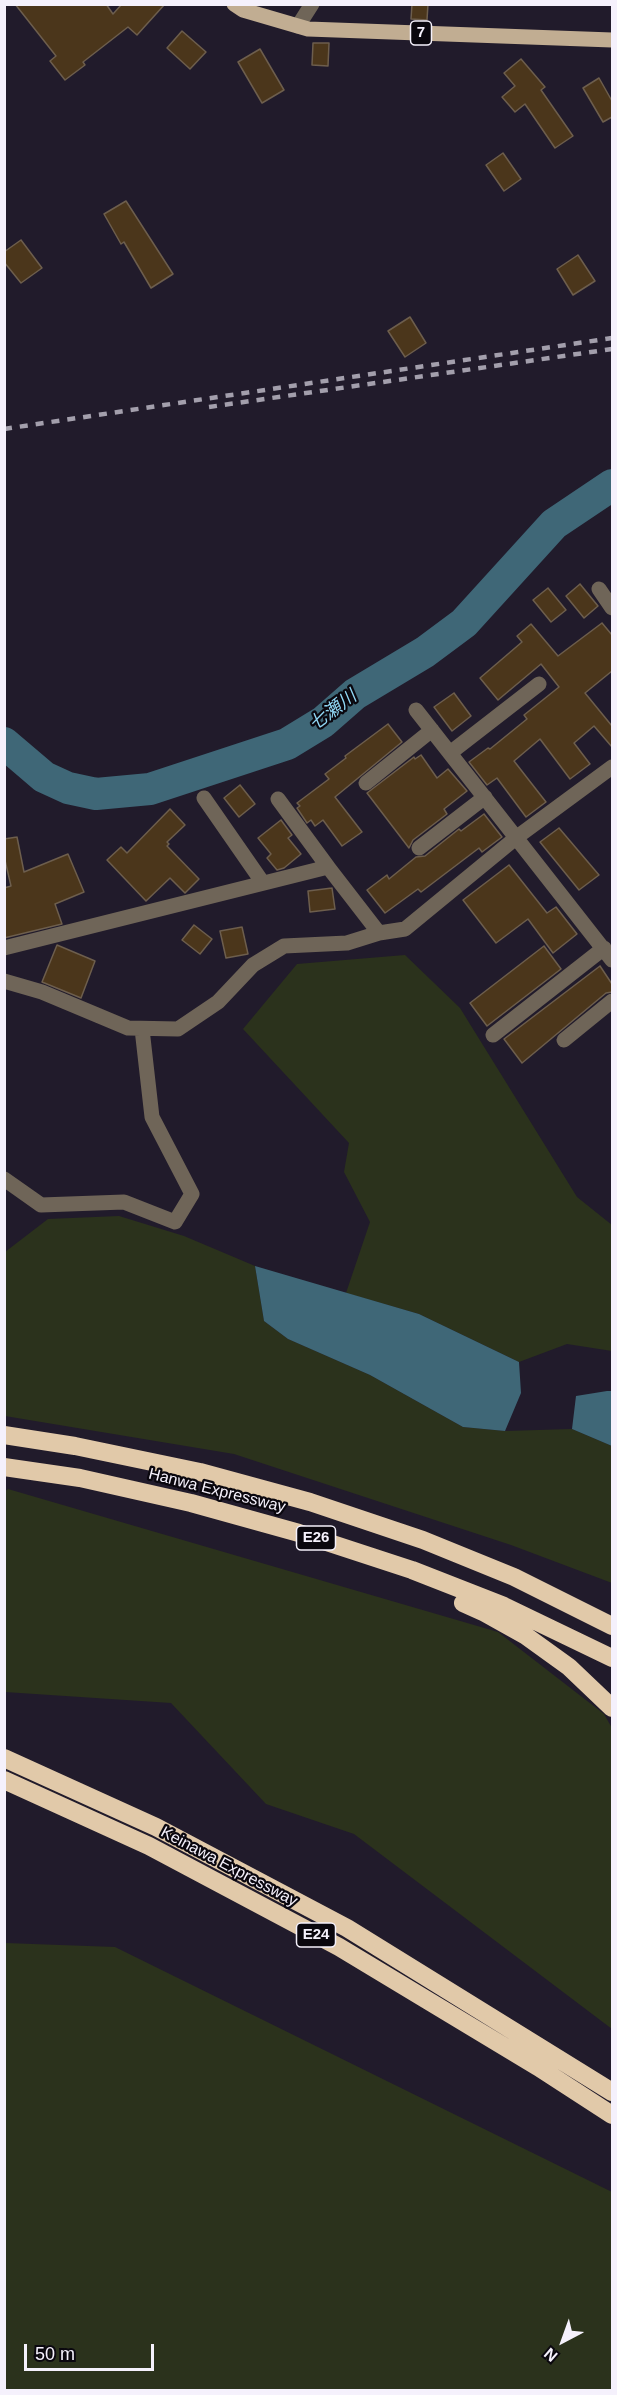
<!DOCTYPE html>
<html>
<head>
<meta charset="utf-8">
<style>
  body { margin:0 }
  #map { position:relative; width:617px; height:2395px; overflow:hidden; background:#211b2b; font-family:Helvetica,sans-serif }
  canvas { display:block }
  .frame { position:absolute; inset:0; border:6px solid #f5f1fc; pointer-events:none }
  .north { position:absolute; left:533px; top:2311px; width:60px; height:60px; -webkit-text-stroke:4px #0a070e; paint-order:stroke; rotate:221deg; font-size:16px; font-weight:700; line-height:24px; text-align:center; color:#f5f1fc }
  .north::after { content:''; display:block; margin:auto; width:21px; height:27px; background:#f5f1fc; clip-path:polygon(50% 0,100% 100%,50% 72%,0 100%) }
  .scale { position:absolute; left:24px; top:2344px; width:130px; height:27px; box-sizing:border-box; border:3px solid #f5f1fc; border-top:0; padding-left:8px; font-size:18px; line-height:21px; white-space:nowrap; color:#f5f1fc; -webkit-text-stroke:4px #0a070e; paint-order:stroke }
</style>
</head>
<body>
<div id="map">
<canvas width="617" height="2395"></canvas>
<div class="frame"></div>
<div class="north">N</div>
<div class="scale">50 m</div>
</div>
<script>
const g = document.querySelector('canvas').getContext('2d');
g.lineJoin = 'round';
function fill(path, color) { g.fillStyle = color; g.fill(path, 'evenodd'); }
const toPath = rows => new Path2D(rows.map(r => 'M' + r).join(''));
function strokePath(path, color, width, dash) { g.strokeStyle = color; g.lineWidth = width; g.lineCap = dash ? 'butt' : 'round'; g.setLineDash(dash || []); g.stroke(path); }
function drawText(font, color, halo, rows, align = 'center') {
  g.font = font + ' Helvetica,"Noto Sans JP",sans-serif'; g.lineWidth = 4.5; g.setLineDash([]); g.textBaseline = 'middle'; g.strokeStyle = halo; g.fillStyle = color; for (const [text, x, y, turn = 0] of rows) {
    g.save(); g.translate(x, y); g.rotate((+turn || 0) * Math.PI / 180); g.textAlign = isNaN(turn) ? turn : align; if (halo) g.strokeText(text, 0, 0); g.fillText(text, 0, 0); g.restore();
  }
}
fill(toPath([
  [405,955,460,1008,577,1197,612,1225,612,1351,567,1344,519,1362,419,1314,346,1293,370,1222,344,1172,349,1143,243,1029,297,964],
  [119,1216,184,1236,255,1266,264,1321,288,1339,370,1375,463,1427,505,1431,572,1429,612,1446,612,1583,511,1545,234,1454,5,1416,5,1252,48,1219],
  [8,1489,498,1632,604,1714,612,1728,612,2029,354,1834,266,1804,171,1703,5,1692,4,1492],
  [5,1943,115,1947,612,2192,612,2390,5,2390]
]), '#2b321c');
fill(toPath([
  [255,1266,419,1314,519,1362,521,1393,505,1431,463,1427,370,1375,288,1339,264,1321],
  [607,1391,612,1391,612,1446,572,1429,576,1396]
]), '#3f6777');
strokePath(toPath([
  [4,743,44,777,68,788,96,794,150,789,287,744,323,722,355,694,425,652,464,623,554,524,612,485]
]), '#3f6777', 32);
const building = toPath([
  [15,4,106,4,113,14,122,4,165,4,137,35,128,27,83,62,85,65,65,80,50,61,56,56,15,4],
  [412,4,428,4,427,20,411,19,412,4],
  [182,31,206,52,190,69,167,48,182,31],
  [313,43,329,43,328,66,312,65,313,43],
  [260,49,284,90,262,103,238,62,260,49],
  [521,59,545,87,541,90,573,136,555,148,525,104,515,112,502,97,515,86,504,73,521,59],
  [599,78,612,101,612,117,603,122,583,88,599,78],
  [503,153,521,179,504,191,486,165,503,153],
  [126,201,173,274,151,288,124,242,121,244,104,214,126,201],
  [21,240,42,268,21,283,4,262,4,252,21,240],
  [578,255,595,281,573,295,557,269,578,255],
  [410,317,426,343,405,357,388,331,410,317],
  [580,584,598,606,584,618,566,596,580,584],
  [548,588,566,610,551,622,533,600,548,588],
  [602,623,612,635,612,671,585,693,612,726,612,747,594,726,574,743,590,764,570,779,540,739,514,761,546,802,526,817,497,778,487,785,469,762,488,748,490,749,527,719,524,715,559,687,541,664,498,700,480,678,522,642,517,636,531,624,558,656,602,623],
  [454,693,471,716,452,731,434,707,454,693],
  [388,724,402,742,335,797,362,832,342,846,323,820,315,826,311,820,307,823,297,808,300,806,297,803,329,779,325,774,346,758,345,756,388,724],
  [421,755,437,778,448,769,467,791,444,809,447,814,413,840,409,848,367,793,414,757,415,759,421,755],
  [240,785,255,804,239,817,224,798,240,785],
  [170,809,185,825,167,842,169,844,167,846,199,879,185,893,170,878,146,901,107,860,121,847,127,853,170,809],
  [484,814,502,837,482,852,479,848,421,892,418,889,385,913,367,890,387,875,389,879,416,857,425,856,459,829,461,831,484,814],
  [281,820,292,835,288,838,301,854,284,868,277,870,267,858,271,854,258,838,281,820],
  [559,828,599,875,579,890,540,842,559,828],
  [17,837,24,872,68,854,84,892,55,904,62,924,4,938,4,888,11,886,4,856,4,839,17,837],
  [509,865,547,913,556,907,577,934,553,953,528,919,496,943,463,900,509,865],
  [332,888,335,909,310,912,308,891,332,888],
  [194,925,212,939,200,954,182,940,194,925],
  [242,927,248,954,226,958,220,931,242,927],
  [57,945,95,961,81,998,42,982,57,945],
  [544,946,561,969,487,1026,470,1003,544,946],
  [600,966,612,984,612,992,606,993,522,1063,504,1039,600,966]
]);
fill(building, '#4b361b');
strokePath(building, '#6d5e4d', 1.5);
strokePath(toPath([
  [298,26,312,4],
  [599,589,612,608],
  [416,710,612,960],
  [450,753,539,684],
  [366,783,432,730],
  [204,798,263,883],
  [278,799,328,867],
  [419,848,485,797],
  [4,948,328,867,379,933],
  [4,981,42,992,128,1028,178,1029,218,1002,253,965,284,946,347,943,379,933,405,929,517,837,612,767],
  [493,1035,604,948],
  [564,1040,612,1001],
  [4,1179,41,1205,124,1202,175,1222,192,1194,152,1117,142,1029]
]), '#6f6558', 15);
strokePath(toPath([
  [234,4,243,10,308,29,612,40]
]), '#c1ad92', 15);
strokePath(toPath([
  [4,1435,75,1446,200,1472,310,1502,423,1540,514,1577,612,1626],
  [4,1467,80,1478,191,1503,299,1533,412,1570,504,1606,612,1658],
  [463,1603,483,1612,526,1636,569,1667,612,1708],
  [4,1758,156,1827,347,1928,612,2092],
  [4,1780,149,1846,339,1947,538,2067,612,2115]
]), '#e1c9a9', 18);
strokePath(toPath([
  [209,407,612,349],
  [4,429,612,338]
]), '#a39fac', 4.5, [8, 8]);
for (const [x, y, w] of [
  [421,33,21],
  [316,1538,39],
  [316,1935,39]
]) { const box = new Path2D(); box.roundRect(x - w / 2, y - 12, w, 24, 4.5); g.fillStyle = '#0a070e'; g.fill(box); strokePath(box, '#f5f1fc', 1.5); }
drawText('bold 15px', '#f5f1fc', null, [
  ["7",421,33],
  ["E26",316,1538],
  ["E24",316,1935]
]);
drawText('16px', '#f5f1fc', '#0a070e', [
  ["Hanwa Expressway",217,1491,14],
  ["Keinawa Expressway",229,1867,28]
]);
drawText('italic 18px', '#91d8f5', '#0a070e', [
  ["七瀬川",333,711,-37]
]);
</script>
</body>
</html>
